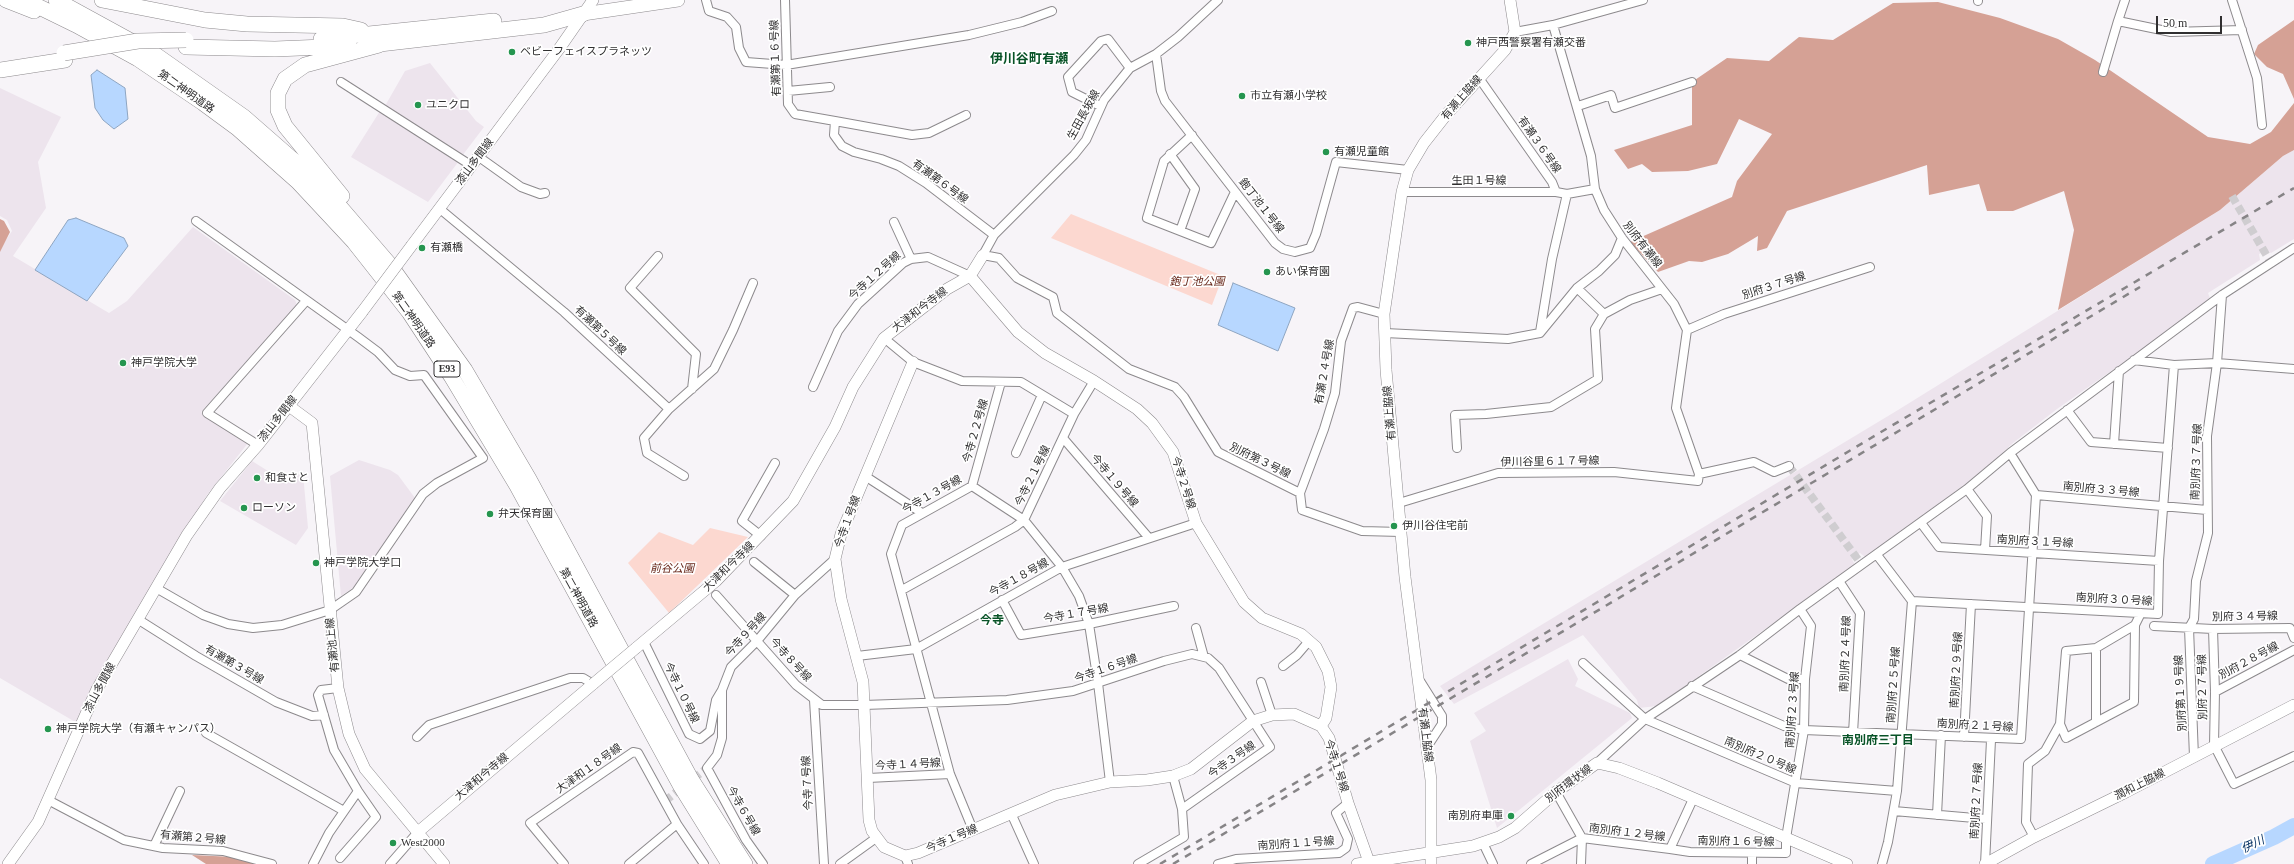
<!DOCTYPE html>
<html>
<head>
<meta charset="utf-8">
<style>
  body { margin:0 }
  #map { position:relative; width:2294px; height:864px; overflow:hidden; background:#f7f4f8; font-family:"Times New Roman",serif }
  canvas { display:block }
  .scale { position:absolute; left:2156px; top:16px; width:66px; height:18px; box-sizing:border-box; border:2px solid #302f30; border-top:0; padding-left:5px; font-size:12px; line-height:14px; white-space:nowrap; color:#302f30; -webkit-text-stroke:3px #fff; paint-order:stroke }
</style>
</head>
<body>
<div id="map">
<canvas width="2294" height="864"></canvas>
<div class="scale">50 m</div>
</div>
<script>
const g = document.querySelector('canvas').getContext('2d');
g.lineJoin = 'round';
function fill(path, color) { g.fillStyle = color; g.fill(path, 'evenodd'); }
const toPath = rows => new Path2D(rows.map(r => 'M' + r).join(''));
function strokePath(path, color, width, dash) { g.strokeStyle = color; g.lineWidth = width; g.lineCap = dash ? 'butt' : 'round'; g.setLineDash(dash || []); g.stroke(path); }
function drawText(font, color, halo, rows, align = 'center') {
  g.font = font + ' "Times New Roman","Noto Sans JP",serif'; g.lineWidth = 3.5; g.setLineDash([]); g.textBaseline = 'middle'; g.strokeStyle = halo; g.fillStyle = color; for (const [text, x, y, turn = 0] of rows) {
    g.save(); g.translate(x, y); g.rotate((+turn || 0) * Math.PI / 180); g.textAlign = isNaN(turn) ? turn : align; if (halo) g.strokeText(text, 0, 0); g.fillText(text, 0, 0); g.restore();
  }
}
fill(toPath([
  [430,63,476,121,484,127,462,156,385,106,405,71],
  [0,88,61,117,38,162,46,208,13,256,109,313,127,301,193,227,295,300,297,305,201,412,248,443,207,495,93,685,77,723,0,678,0,249,12,231,7,220,0,216],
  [380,111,459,161,428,202,351,157],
  [2294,150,2294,239,2271,253,2267,250,2259,254,2260,260,2208,293,2211,301,2057,409,2013,443,1972,481,1865,557,1860,553,1852,559,1855,565,1657,706,1639,708,1637,700,1583,635,1454,704,1440,686,1898,410,2220,210,2283,156],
  [359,460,390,470,398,475,415,498,354,587,341,596,330,476],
  [252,461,276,476,303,474,308,528,296,545,220,501],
  [1568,659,1578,679,1575,686,1630,713,1632,718,1497,828,1470,741,1486,731,1474,713]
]), '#ede4ed');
fill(toPath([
  [1071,214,1223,276,1212,305,1051,238],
  [710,528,748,537,669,613,628,563,659,532,693,545]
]), '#fcd8d0');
fill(toPath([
  [1938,2,2000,18,2058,39,2095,60,2208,137,2250,144,2271,132,2294,103,2294,150,2283,156,2220,210,2058,310,2074,230,2064,191,2013,211,1987,211,1979,184,1929,195,1927,165,1787,211,1767,248,1757,251,1758,236,1728,254,1702,262,1689,261,1658,272,1630,242,1732,197,1737,181,1772,134,1739,119,1717,164,1688,171,1652,172,1642,164,1628,169,1614,150,1692,125,1692,82,1727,58,1769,61,1799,37,1833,40,1893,3],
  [2294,20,2294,99,2283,74,2267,67,2254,54,2258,45],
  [0,219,4,221,10,232,0,252],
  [192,855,234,857,255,864,206,864]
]), '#d5a195');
const water = toPath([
  [97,70,125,88,128,119,114,129,103,120,95,108,91,75,97,70],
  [76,218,124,238,128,246,87,301,35,270,68,220,76,218],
  [1233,283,1295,308,1278,351,1218,325,1233,283]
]);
fill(water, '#b7d7ff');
strokePath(water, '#8ea5c1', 1);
strokePath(toPath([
  [2213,864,2274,837,2294,826]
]), '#b7d7ff', 16);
strokePath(toPath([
  [2232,196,2271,263],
  [1789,466,1862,565],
  [665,801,707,768]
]), '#cfcdd0', 8, [8, 4]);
const street = toPath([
  [706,0,709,11,727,17,736,27,739,48,746,62,786,65,969,35,1022,22,1052,11],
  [785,0,788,104,795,114,835,121,834,135,842,146,854,152,881,159,899,166,926,183,994,235],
  [1218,0,1178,37,1156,54,1130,68,1104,100,1086,140,1074,155,994,235,983,255,999,258,1017,278,1053,297,1057,313,1129,369,1175,387,1184,397,1218,452,1300,493,1302,510,1362,531,1401,532],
  [1978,0,1978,1],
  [2125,0,2118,21,2171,32,2242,30],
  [2232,0,2257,78,2262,125],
  [1515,32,1553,25,1643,0],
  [1156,54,1161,91,1165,101,1275,243,1283,249,1295,252,1310,248,1316,234,1336,162,1408,170],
  [2103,72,2118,21],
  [1479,78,1552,182,1556,192,1567,194,1595,189],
  [341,82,472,166],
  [788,91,830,87],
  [1100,106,1072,92,1068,77,1101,41,1108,39,1130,68],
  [1578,106,1611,95,1615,108,1692,82],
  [835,121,912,135,929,133,966,115],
  [1192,135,1164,161,1147,218,1211,243,1235,192],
  [1170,154,1195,189,1180,231],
  [479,157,521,187,540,194,545,193],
  [1402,192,1556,192],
  [440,209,564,312,669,409,644,438,647,453,684,476],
  [894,222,911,259],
  [658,256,630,288,696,354,692,389],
  [1577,288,1604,314],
  [1687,330,1724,314,1870,267],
  [1540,332,1552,259,1567,194],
  [1385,333,1508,339,1540,333,1577,288,1599,271,1615,255,1622,238],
  [884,338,913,362,962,381,1021,382,1074,414],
  [2174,365,2217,363,2294,369],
  [813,387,838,331,858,304,903,263,911,259,928,257,970,276],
  [669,409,714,369,733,330,753,283],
  [2067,410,2091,442,2168,448],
  [1063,438,1149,538],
  [2114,444,2119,371],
  [258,445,207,413,306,301],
  [1457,448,1455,415,1486,414,1551,407,1598,379,1595,329,1604,314,1630,300,1662,289],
  [1016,453,1042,395],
  [1699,474,1754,462,1774,472,1789,466],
  [865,476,922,513],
  [972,486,1001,382],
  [1967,489,1987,516,1985,550],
  [1300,493,1324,429,1335,393,1341,341,1353,308,1358,307,1384,314],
  [2036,495,2207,510],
  [1399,503,1498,473,1614,472,1698,481,1699,474,1676,408,1687,330,1674,304,1622,238,1604,210,1595,189,1591,156,1553,25],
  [1921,523,1939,547,2159,561],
  [761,536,742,521,775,463],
  [1877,555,1912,601,2158,614,2159,561,2174,365,2134,360],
  [754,562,795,595],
  [1839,581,1860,613,1853,733],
  [156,588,203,615,228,624,253,628,282,625,330,610,356,592,423,494,437,483,483,458,424,375,410,376,395,370,378,352,358,337,196,221],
  [902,590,1015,527,1024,520,1074,414,1094,381],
  [716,595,796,685,822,705,864,705,1007,700,1073,691,1164,661,1192,654,1208,658,1219,668,1270,747,1182,809],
  [1002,600,1021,635,1089,624,1174,606],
  [139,620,196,656,276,702,312,716,324,715],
  [2154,626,2213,629,2290,628,2294,638],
  [1196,628,1204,657],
  [2213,629,2215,692,2214,745,2234,784,2294,756],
  [644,642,689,734,700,739,710,731,716,700,722,690],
  [2096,648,2096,722],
  [1740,655,1788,679,1805,679],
  [857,656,916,649,1062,567,1196,523],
  [1583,663,1645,719,1796,783,1897,791],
  [1283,666,1297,655,1309,641],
  [1420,681,1442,716,1442,724,1427,747],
  [1261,682,1272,715],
  [1692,686,1784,726,1804,730,2021,739,2036,495,2010,453],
  [338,688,321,690,318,695,334,750,358,791,376,817,340,858],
  [2215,692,2294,650],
  [814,700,824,864],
  [2060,724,2066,738,2134,702,2135,625],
  [206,733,344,811],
  [417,737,429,725,570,678,583,678,593,684],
  [1964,737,1971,604],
  [2194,757,2189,628,2194,619,2196,581,2208,533,2207,436,2217,363,2222,295],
  [1597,763,1645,719,1740,655,1800,609,1967,489,2010,453,2222,295,2294,248],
  [868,778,950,774],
  [1556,792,1582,838,1581,864],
  [48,800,124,840,163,848,223,851,272,864],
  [1894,811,1986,819],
  [1011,813,1034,864],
  [1937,815,1941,735],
  [973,830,950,774,891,554,902,525,972,486,1024,520,1062,567,1079,596,1089,624,1098,683,1110,782],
  [2034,837,2026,822,2028,764,2045,751,2060,724,2066,651,2096,648,2135,625,2141,613],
  [1483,843,1493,864],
  [154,846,180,791],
  [1670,849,1690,852,1786,853,1786,838,1804,730,1805,679,1811,626,1800,609],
  [905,856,908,864],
  [313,864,329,833,358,791],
  [390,864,418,832],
  [564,864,530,823,633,752,638,753,677,824],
  [629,864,677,824,704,864],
  [763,864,746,840,707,768,717,755,722,738,722,690,731,667,757,641,795,595,835,559],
  [840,864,876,838],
  [1138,864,1184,837,1182,809,1173,776],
  [1218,864,1236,859,1339,853,1346,848,1348,839,1336,813,1348,803],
  [1531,864,1582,838,1670,849,1693,799],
  [1752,864,1752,853],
  [1882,864,1888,842,1897,791,1912,601],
  [1985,864,1991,740]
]);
const secondary = toPath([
  [412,245,559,49,593,0],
  [970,276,1018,332,1045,353,1094,381,1137,409,1152,423,1173,452,1196,523,1244,602,1262,618,1301,634,1316,647,1328,671,1331,687,1326,718,1321,726],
  [913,362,841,534,835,559,841,599,863,682,869,820,872,831,884,847,905,856,918,853,1055,795,1110,782,1147,780,1173,776,1191,769,1253,721,1272,715,1294,714,1321,726,1329,738,1348,803,1369,862],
  [289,406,312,423,338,688,349,734,365,769,444,864],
  [636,648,716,581,793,501,835,427,853,387,884,338,947,289,970,276,983,255],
  [418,832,593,684],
  [8,864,38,822,97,689,187,535,220,488,258,445,362,312],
  [1357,864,1473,846,1499,837,1515,828,1556,792,1597,763,1619,768,1658,783,1847,864],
  [1431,864,1431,780,1405,577,1386,370,1384,314,1402,192,1408,170,1424,143,1446,115,1505,50,1515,32,1510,0],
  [1985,864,2034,837,2126,792,2294,705]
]);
const primary = toPath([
  [583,14,678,0]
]);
const highway = toPath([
  [6,0,34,11],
  [25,0,76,25,138,59,203,103,237,128,298,182,354,242,380,275,409,312,451,376,517,486,680,785,729,864],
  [56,0,153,53,244,117,308,173,335,201,390,265,465,370,529,479,691,779,745,864],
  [102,0,205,20,247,24,343,26,361,30],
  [321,39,494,21],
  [371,45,544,25,583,14],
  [186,47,275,49,349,46],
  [0,70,65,60],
  [342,196,285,126,278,110,278,93,285,79,305,65,379,45]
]);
strokePath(street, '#8d8a8d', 10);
strokePath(secondary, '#8d8a8d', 12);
strokePath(primary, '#8d8a8d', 14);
strokePath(highway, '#8d8a8d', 16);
strokePath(street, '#fff', 8);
strokePath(secondary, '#fff', 11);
strokePath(primary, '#fff', 13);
strokePath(highway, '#fff', 15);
strokePath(toPath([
  [1160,864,1881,432,2294,188],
  [1173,864,2140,287]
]), '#868486', 2.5, [7, 7]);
const secondaryBridge = toPath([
  [362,312,412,245],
  [593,684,636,648]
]);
const highwayBridge = toPath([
  [64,53,138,41,186,40]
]);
strokePath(secondaryBridge, '#8d8a8d', 12, []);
strokePath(highwayBridge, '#8d8a8d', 16, []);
strokePath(secondaryBridge, '#fff', 11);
strokePath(highwayBridge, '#fff', 15);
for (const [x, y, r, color] of [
  [1468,43,4,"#25954f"],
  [512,52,4,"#25954f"],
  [1242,96,4,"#25954f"],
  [418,105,4,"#25954f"],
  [1326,152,4,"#25954f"],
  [422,248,4,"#25954f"],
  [1267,272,4,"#25954f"],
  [123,363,4,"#25954f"],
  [257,478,4,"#25954f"],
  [244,508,4,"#25954f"],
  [490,514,4,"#25954f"],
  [1394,526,4,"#25954f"],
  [316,563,4,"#25954f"],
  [48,729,4,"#25954f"],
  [1511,816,4,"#25954f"],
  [393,843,4,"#25954f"]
]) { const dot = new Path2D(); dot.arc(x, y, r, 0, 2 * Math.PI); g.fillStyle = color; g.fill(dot); strokePath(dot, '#fff', 1.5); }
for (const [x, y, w] of [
  [447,369,26]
]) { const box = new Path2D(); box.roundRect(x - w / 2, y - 8, w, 16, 3); g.fillStyle = '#fff'; g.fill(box); strokePath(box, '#302f30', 1); }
drawText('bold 10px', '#302f30', null, [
  ["E93",447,369]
]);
drawText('11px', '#302f30', '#fff', [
  ["神戸西警察署有瀬交番",1476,43],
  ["ベビーフェイスプラネッツ",520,52],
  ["市立有瀬小学校",1250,96],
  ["ユニクロ",426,105],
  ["有瀬児童館",1334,152],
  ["有瀬橋",430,248],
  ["あい保育園",1275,272],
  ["神戸学院大学",131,363],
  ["和食さと",265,478],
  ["ローソン",252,508],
  ["弁天保育園",498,514],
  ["伊川谷住宅前",1402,526],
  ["神戸学院大学口",324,563],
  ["神戸学院大学（有瀬キャンパス）",56,729],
  ["南別府車庫",1503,816,"right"],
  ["West2000",401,843]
], 'left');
drawText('11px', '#302f30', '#fff', [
  ["有瀬第１６号線",776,58,-92],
  ["第二神明道路",186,92,35],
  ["有瀬上脇線",1462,98,-49],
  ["生田長坂線",1084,115,-61],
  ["有瀬３６号線",1539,145,55],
  ["漆山多聞線",475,162,-53],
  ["生田１号線",1479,181],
  ["有瀬第６号線",940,182,36],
  ["鉋丁池１号線",1261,206,52],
  ["別府有瀬線",1642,245,52],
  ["今寺１２号線",875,276,-42],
  ["別府３７号線",1774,286,-18],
  ["大津和今寺線",920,310,-37],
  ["第二神明道路",413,320,55],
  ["有瀬第５号線",600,331,43],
  ["有瀬２４号線",1325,372,-80],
  ["有瀬上脇線",1390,413,-95],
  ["漆山多聞線",278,419,-52],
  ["今寺２２号線",976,431,-74],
  ["別府第３号線",1260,461,26],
  ["伊川谷里６１７号線",1550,462,-1],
  ["南別府３７号線",2197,462,-88],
  ["今寺２１号線",1033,476,-64],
  ["今寺１９号線",1114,481,49],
  ["今寺２号線",1183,483,72],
  ["南別府３３号線",2101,490,5],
  ["今寺１３号線",932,495,-29],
  ["今寺１号線",848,522,-70],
  ["南別府３１号線",2035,542,3],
  ["大津和今寺線",729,567,-44],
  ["今寺１８号線",1019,578,-29],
  ["第二神明道路",578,598,61],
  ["南別府３０号線",2114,600,3],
  ["今寺１７号線",1076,614,-10],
  ["別府３４号線",2245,617,-1],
  ["今寺９号線",746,635,-48],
  ["有瀬池上線",333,645,-96],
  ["南別府２４号線",1846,654,-88],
  ["今寺８号線",790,660,47],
  ["別府２８号線",2249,661,-28],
  ["有瀬第３号線",234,665,30],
  ["今寺１６号線",1106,669,-19],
  ["南別府２９号線",1957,670,-87],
  ["南別府２５号線",1894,685,-86],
  ["別府２７号線",2203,687,-91],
  ["漆山多聞線",100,688,-62],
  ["今寺１０号線",681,693,64],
  ["別府第１９号線",2181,693,-93],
  ["南別府２３号線",1793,710,-86],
  ["南別府２１号線",1975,726,3],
  ["有瀬上脇線",1425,735,83],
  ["南別府２０号線",1760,756,23],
  ["今寺３号線",1232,760,-35],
  ["今寺１４号線",908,765,-3],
  ["今寺１号線",1336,766,72],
  ["大津和１８号線",589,769,-35],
  ["大津和今寺線",482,777,-40],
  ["今寺７号線",808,783,-93],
  ["別府環状線",1569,784,-37],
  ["潤和上脇線",2140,785,-27],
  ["南別府２７号線",1977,801,-87],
  ["今寺６号線",743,811,60],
  ["南別府１２号線",1627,833,7],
  ["有瀬第２号線",193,838,5],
  ["今寺１号線",952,839,-23],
  ["南別府１６号線",1736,842,1],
  ["南別府１１号線",1296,844,-4]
]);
drawText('italic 11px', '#68281b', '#fff', [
  ["鉋丁池公園",1197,282],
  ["前谷公園",672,569]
]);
drawText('bold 12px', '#085327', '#fff', [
  ["今寺",992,621],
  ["南別府三丁目",1878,741]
]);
drawText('italic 12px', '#0a3464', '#fff', [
  ["伊川",2253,845,-25]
]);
drawText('bold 13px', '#085327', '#fff', [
  ["伊川谷町有瀬",1029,60]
]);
</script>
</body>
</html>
